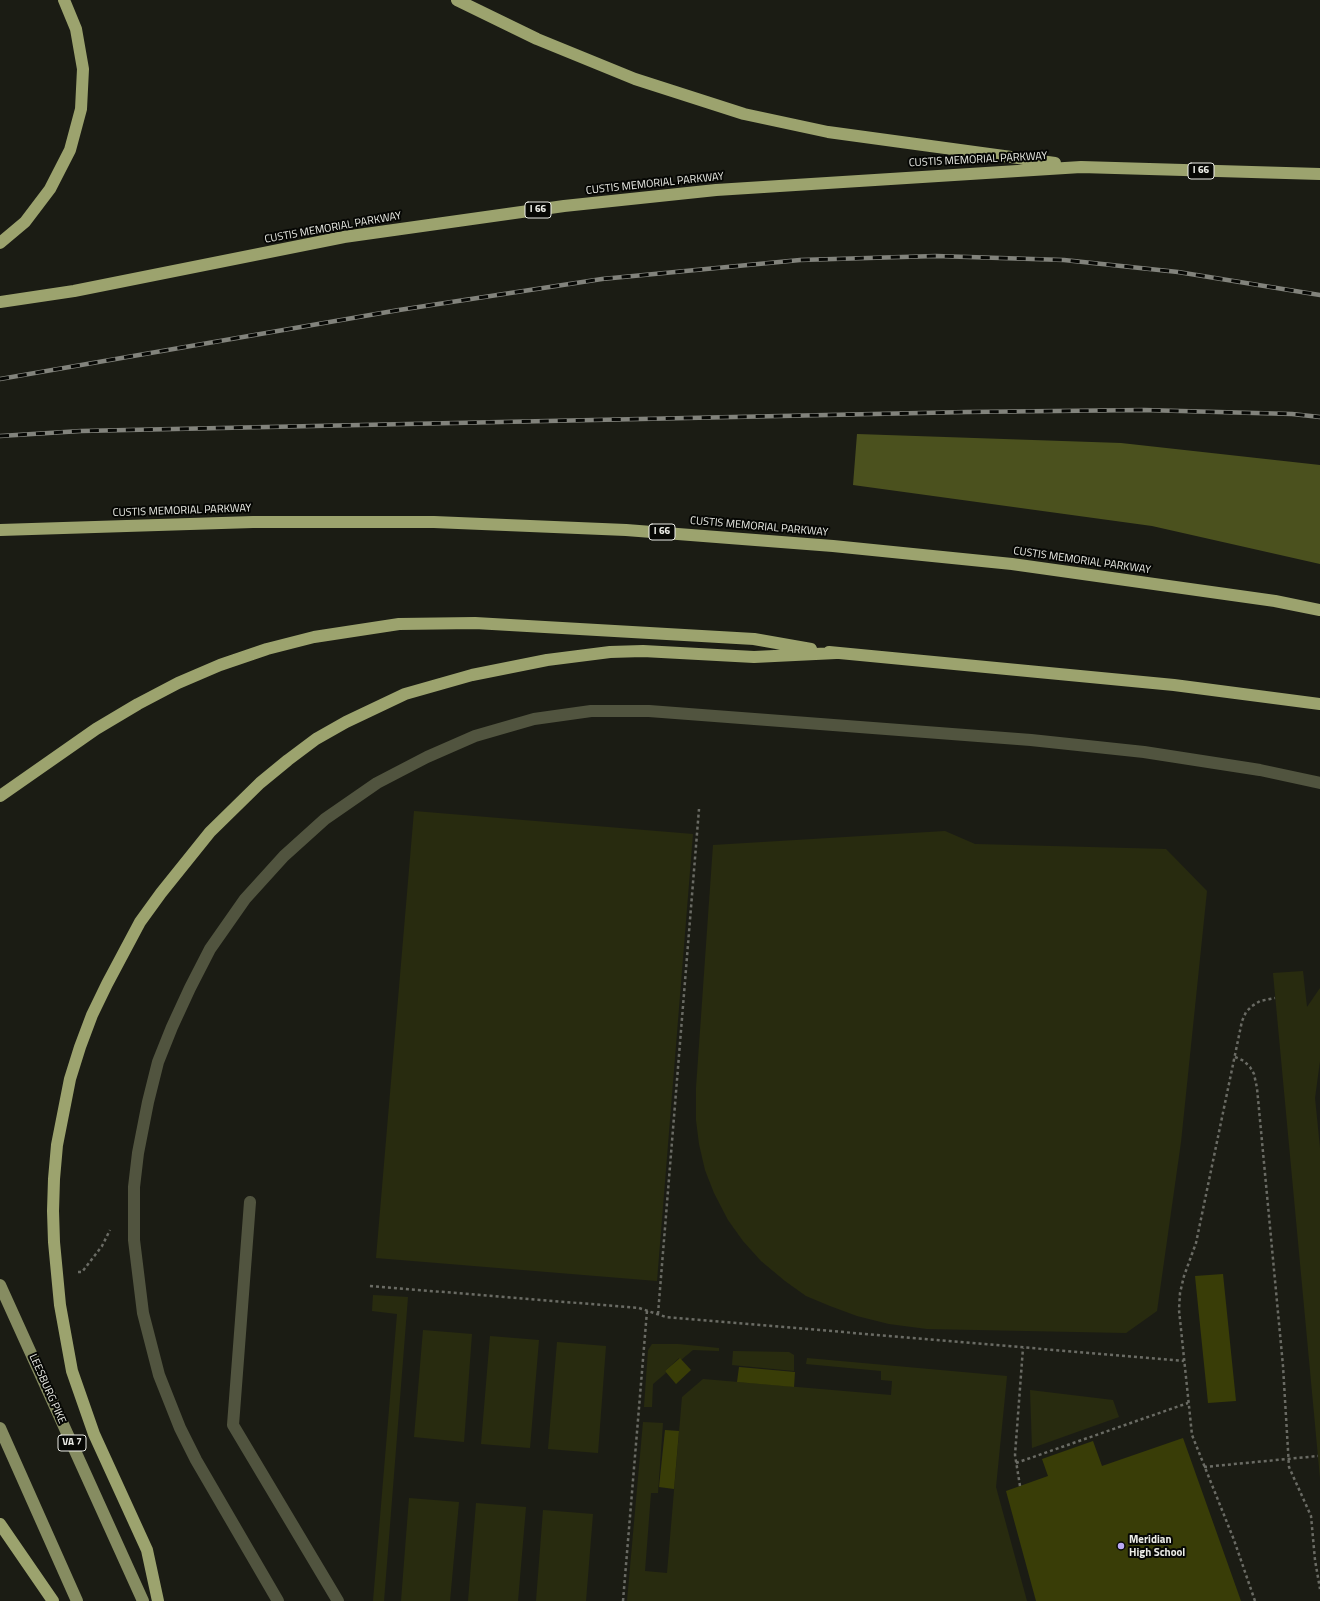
<!DOCTYPE html>
<html>
<head>
<meta charset="utf-8">
<style>
  body { margin:0 }
  canvas { display:block; background:#1b1c14 }
</style>
</head>
<body>
<canvas width="1320" height="1601"></canvas>
<script>
const g = document.querySelector('canvas').getContext('2d');
g.lineJoin = 'round';
function fill(path, color) { g.fillStyle = color; g.fill(path, 'evenodd'); }
const toPath = rows => new Path2D(rows.map(r => 'M' + r).join(''));
function strokePath(path, color, width, dash) { g.strokeStyle = color; g.lineWidth = width; g.lineCap = dash ? 'butt' : 'round'; g.setLineDash(dash || []); g.stroke(path); }
function drawText(font, color, halo, rows, align = 'center') {
  g.font = font + ' "Titillium Web",sans-serif'; g.lineWidth = 4; g.setLineDash([]); g.textBaseline = 'middle'; g.strokeStyle = halo; g.fillStyle = color; for (const [text, x, y, turn = 0] of rows) {
    g.save(); g.translate(x, y); g.rotate((+turn || 0) * Math.PI / 180); g.textAlign = isNaN(turn) ? turn : align; if (halo) g.strokeText(text, 0, 0); g.fillText(text, 0, 0); g.restore();
  }
}
fill(toPath([
  [414,811,693,834,657,1281,376,1258],
  [945,831,975,844,1166,849,1207,891,1181,1142,1157,1311,1126,1333,927,1329,889,1324,857,1316,830,1306,806,1296,785,1281,761,1261,743,1241,728,1220,714,1193,705,1170,699,1144,696,1120,696,1088,713,845],
  [1303,971,1307,1007,1320,988,1320,1061,1315,1098,1320,1148,1320,1478,1273,973],
  [373,1295,408,1297,384,1601,373,1601,397,1314,372,1311],
  [423,1330,472,1334,464,1442,414,1437],
  [490,1336,539,1340,530,1448,481,1444],
  [557,1342,606,1346,598,1453,548,1449],
  [652,1344,678,1344,719,1348,719,1351,693,1350,681,1360,679,1358,665,1371,666,1373,653,1384,652,1407,644,1407,648,1350],
  [733,1351,789,1352,794,1355,794,1371,732,1365],
  [807,1358,1007,1376,996,1487,1027,1601,627,1601,643,1422,663,1423,658,1493,651,1493,645,1571,667,1573,682,1397,703,1379,891,1395,892,1381,881,1380,881,1371,806,1364],
  [1030,1390,1113,1400,1119,1417,1032,1448],
  [409,1498,459,1502,450,1601,401,1601],
  [476,1503,526,1507,518,1601,468,1601],
  [543,1510,593,1514,586,1601,536,1601]
]), '#282b0f');
fill(toPath([
  [857,434,1121,443,1320,465,1320,564,1152,526,853,485]
]), '#4b511e');
fill(toPath([
  [1223,1274,1236,1401,1208,1403,1195,1276],
  [680,1358,691,1370,676,1384,665,1371],
  [739,1367,795,1372,794,1387,737,1382],
  [665,1430,679,1431,674,1489,659,1487],
  [1183,1438,1241,1601,1036,1601,1006,1491,1048,1476,1042,1459,1093,1441,1102,1466]
]), '#393d07');
strokePath(toPath([
  [1235,1057,1244,1061,1250,1067,1254,1074,1257,1088,1283,1366,1289,1467,1311,1516,1315,1560,1320,1589],
  [78,1272,82,1272,102,1246,110,1230],
  [370,1286,639,1308,666,1317,1184,1361],
  [658,1314,699,809],
  [1016,1463,1188,1403],
  [1204,1467,1318,1456],
  [1020,1486,1015,1455,1023,1348],
  [623,1601,647,1311],
  [1255,1601,1234,1540,1192,1435,1179,1310,1180,1293,1184,1276,1196,1243,1242,1021,1246,1012,1252,1006,1260,1001,1275,998]
]), '#6a6b64', 2.5, [3, 3]);
strokePath(toPath([
  [250,1202,233,1425,338,1601],
  [278,1601,196,1460,180,1428,159,1375,143,1313,134,1240,134,1187,138,1153,148,1102,158,1062,172,1027,190,988,210,949,245,899,284,856,325,819,377,783,427,757,475,736,534,719,591,711,649,711,1031,740,1144,752,1260,770,1320,783]
]), '#51543f', 12);
strokePath(toPath([
  [0,1285,143,1601],
  [0,1428,77,1601]
]), '#868c61', 12);
strokePath(toPath([
  [457,0,537,39,635,79,744,114,828,132,1055,163],
  [0,243,25,222,50,189,70,150,81,109,83,69,76,29,64,0],
  [0,302,74,291,344,237,564,206,716,190,1081,167,1320,174],
  [0,530,253,522,434,522,626,530,833,546,1012,564,1275,601,1320,610],
  [829,652,1174,685,1320,704],
  [0,796,96,729,138,704,178,683,220,665,267,649,314,637,399,624,475,623,754,639,811,649],
  [0,1524,53,1601],
  [158,1601,147,1550,94,1434,72,1371,60,1305,54,1242,53,1211,54,1179,57,1145,70,1079,80,1047,92,1015,107,984,140,922,161,893,210,832,260,783,288,760,316,739,346,722,405,694,472,675,547,660,610,652,643,651,754,657,836,653]
]), '#9ca36e', 12);
const rail = toPath([
  [0,379,399,310,602,279,800,260,936,256,1064,260,1178,272,1320,295],
  [0,436,81,431,967,412,1144,410,1292,414,1320,417]
]);
strokePath(rail, '#82837c', 4.5);
strokePath(rail, '#060704', 3, [9]);
for (const [x, y, r, color] of [
  [1121,1546,4,"#bbaaf6"]
]) { const dot = new Path2D(); dot.arc(x, y, r, 0, 2 * Math.PI); g.fillStyle = color; g.fill(dot); strokePath(dot, '#060704', 1.5); }
for (const [x, y, w] of [
  [1201,171,26],
  [538,210,26],
  [662,532,26],
  [72,1443,28]
]) { const box = new Path2D(); box.roundRect(x - w / 2, y - 8, w, 16, 3); g.fillStyle = '#060704'; g.fill(box); strokePath(box, '#ecede7', 1); }
drawText('bold 10px', '#ecede7', null, [
  ["I 66",1201,171],
  ["I 66",538,210],
  ["I 66",662,532],
  ["VA 7",72,1443]
]);
drawText('11px', '#ecede7', '#060704', [
  ["CUSTIS MEMORIAL PARKWAY",978,160,-3],
  ["CUSTIS MEMORIAL PARKWAY",655,184,-6],
  ["CUSTIS MEMORIAL PARKWAY",333,228,-10],
  ["CUSTIS MEMORIAL PARKWAY",182,511,-2],
  ["CUSTIS MEMORIAL PARKWAY",759,527,5],
  ["CUSTIS MEMORIAL PARKWAY",1082,561,8],
  ["LEESBURG PIKE",47,1389,66]
]);
drawText('bold 11px', '#ecede7', '#060704', [
  ["Meridian",1129,1540],
  ["High School",1129,1553]
], 'left');
</script>
</body>
</html>
